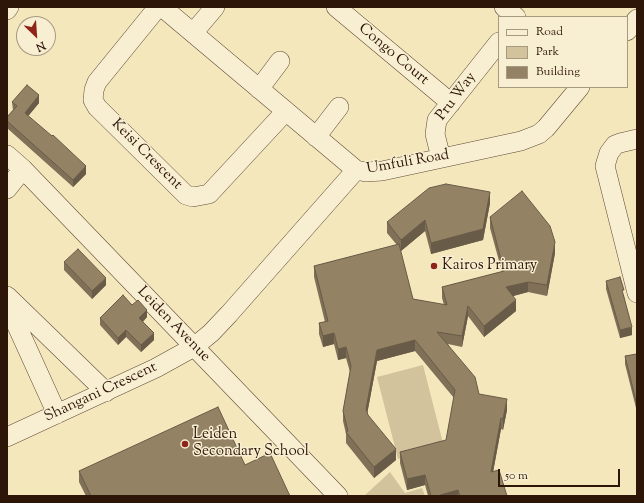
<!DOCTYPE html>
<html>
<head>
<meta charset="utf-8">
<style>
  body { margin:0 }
  #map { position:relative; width:644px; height:503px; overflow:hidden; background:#f4e7bc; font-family:"Sorts Mill Goudy",serif }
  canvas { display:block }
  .frame { position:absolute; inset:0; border:8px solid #2d1507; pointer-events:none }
  .legend { position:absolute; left:498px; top:16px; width:130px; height:72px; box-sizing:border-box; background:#f8efd3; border:1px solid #a79881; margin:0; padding:5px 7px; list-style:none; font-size:12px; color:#2d1507 }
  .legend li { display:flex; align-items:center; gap:8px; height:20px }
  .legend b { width:20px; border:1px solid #a79881 }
  .north { position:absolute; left:16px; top:16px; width:40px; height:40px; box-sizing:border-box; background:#f8efd3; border:1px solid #a79881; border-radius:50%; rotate:155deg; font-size:11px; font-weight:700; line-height:16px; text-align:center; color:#2d1507 }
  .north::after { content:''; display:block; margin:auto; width:14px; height:18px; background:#8f2418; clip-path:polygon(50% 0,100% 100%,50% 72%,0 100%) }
  .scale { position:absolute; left:498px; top:469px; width:122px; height:18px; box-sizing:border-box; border:2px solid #2d1507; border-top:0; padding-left:5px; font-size:12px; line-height:14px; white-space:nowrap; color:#2d1507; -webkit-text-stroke:3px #f8efd3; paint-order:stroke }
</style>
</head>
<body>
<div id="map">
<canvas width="644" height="503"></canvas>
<div class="frame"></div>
<ul class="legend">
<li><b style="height:5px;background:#f8efd3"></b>Road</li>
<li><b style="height:11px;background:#d2c39d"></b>Park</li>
<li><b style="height:11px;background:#948265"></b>Building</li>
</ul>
<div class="north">N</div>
<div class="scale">50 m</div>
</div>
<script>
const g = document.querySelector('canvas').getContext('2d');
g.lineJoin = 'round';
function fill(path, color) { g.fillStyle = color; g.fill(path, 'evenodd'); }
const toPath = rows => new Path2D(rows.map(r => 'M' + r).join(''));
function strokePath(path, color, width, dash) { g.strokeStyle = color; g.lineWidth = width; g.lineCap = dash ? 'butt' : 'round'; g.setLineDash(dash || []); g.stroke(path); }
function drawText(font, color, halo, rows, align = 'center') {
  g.font = font + ' "Sorts Mill Goudy",serif'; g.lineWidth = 3; g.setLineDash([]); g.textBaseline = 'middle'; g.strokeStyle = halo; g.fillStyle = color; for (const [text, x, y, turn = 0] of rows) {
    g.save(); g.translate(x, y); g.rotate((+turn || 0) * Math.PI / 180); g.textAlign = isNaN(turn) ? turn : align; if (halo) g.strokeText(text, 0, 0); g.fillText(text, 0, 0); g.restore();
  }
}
fill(toPath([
  [423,365,444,447,398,459,377,377],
  [390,472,405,493,422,488,425,496,364,496]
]), '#d2c39d');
const minor = toPath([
  [158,7,97,82,94,90,93,100,97,107,186,195,193,197,209,194,286,111],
  [162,7,356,170],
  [336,7,451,103],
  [504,7,516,17],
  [7,10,9,7],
  [627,31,637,19],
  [193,33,215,7],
  [259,89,280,61],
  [316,137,339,107],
  [637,139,620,143,615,145,609,153,605,166,637,293],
  [7,155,23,169,338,496],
  [441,158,435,134,437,120,499,42],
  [7,189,23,169],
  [7,296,106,392],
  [7,304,57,414],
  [7,437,156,368,194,347,211,333,229,314,356,170,366,172,382,171,521,141,539,134,546,128,580,87]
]);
strokePath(minor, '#5f4a34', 20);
strokePath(minor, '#f8efd3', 19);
fill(toPath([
  [12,102,39,103,28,116,86,174,73,187,7,128,7,117,13,110],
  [490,203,483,240,431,254,425,231,401,251,400,249,413,299,444,305,442,298,442,287,502,272,490,228,490,217,555,253,547,296,528,292,513,296,516,311,484,337,468,316,462,347,448,344,479,394,507,410,503,430,501,429,493,472,507,496,428,496,425,485,407,490,400,463,400,452,446,440,454,398,415,351,377,361,367,414,396,460,374,478,346,443,346,434,343,421,343,411,350,372,346,358,338,360,334,344,323,347,319,334,319,323,325,322,314,277,314,266,397,245,387,233,387,222],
  [64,262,106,285,92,299,64,270],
  [606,281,624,296,632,335,620,338,606,289],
  [132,305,147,317,143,322,154,340,141,352,126,337,118,345,100,325,100,318],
  [637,354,637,412,625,364,625,356],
  [245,465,290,496,86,496,79,482,79,471]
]), '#7f7057');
fill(toPath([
  [39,95,39,103,25,120,25,113],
  [86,166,86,174,73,187,73,180],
  [490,192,490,203,483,240,431,254,431,243],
  [425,220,425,231,401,251,401,240],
  [555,242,555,253,547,296,547,285],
  [106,278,106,285,92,299,92,291],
  [528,282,528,292,506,298,506,287],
  [516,300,516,311,484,337,484,326],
  [468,306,468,316,462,347,462,336],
  [147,310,147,317,139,325,139,318],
  [632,327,632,335,620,338,620,330],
  [126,330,126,337,118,345,118,338],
  [154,333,154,340,141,352,141,345],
  [334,333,334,344,323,347,323,336],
  [415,340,415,351,377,361,366,420,366,409,377,350],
  [346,347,346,358,338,360,338,349],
  [507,399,507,410,503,430,503,419],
  [501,418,501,429,491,483,491,472],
  [396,449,396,460,374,478,374,467],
  [425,475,425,485,407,490,407,479],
  [458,490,458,496,437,496]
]), '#685b47');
const building = toPath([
  [27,85,39,95,25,113,52,136,53,135,86,166,73,180,7,121,7,117,17,106,12,102,27,85],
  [446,184,490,192,483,229,431,243,425,220,401,240,387,222,429,188,446,184],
  [522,191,550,226,555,242,547,285,528,282,506,287,516,300,484,326,468,306,462,336,437,332,475,377,479,394,507,399,503,419,501,418,491,472,499,470,507,496,460,496,458,490,437,496,431,496,425,475,407,479,400,452,446,440,455,390,415,340,377,350,366,409,368,415,396,449,374,467,346,432,348,431,343,411,351,366,346,347,338,349,334,333,323,336,319,323,328,321,314,266,399,244,413,299,447,305,442,287,504,271,490,217,522,191],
  [78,249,106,278,92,291,64,262,78,249],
  [620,277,624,290,622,290,632,327,620,330,606,281,620,277],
  [123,295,132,305,138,300,147,310,139,318,154,333,141,345,126,330,118,338,100,318,123,295],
  [637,354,637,405,625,356,637,354],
  [218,407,245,465,270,453,290,496,91,496,79,471,218,407]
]);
fill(building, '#948265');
strokePath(building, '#685b47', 1);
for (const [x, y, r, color] of [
  [434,266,4,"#8f2418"],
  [185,444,4,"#8f2418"]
]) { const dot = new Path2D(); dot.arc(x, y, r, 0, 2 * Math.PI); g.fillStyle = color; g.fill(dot); strokePath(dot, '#f8efd3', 1.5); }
drawText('15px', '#2d1507', '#f8efd3', [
  ["Congo Court",393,55,40],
  ["Pru Way",457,97,-53],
  ["Keisi Crescent",146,155,45],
  ["Umfuli Road",408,163,-10],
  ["Leiden Avenue",173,325,46],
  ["Shangani Crescent",101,393,-25]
]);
drawText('15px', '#2d1507', '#f8efd3', [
  ["Kairos Primary",442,266],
  ["Leiden",193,435],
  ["Secondary School",193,452]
], 'left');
</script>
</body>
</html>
